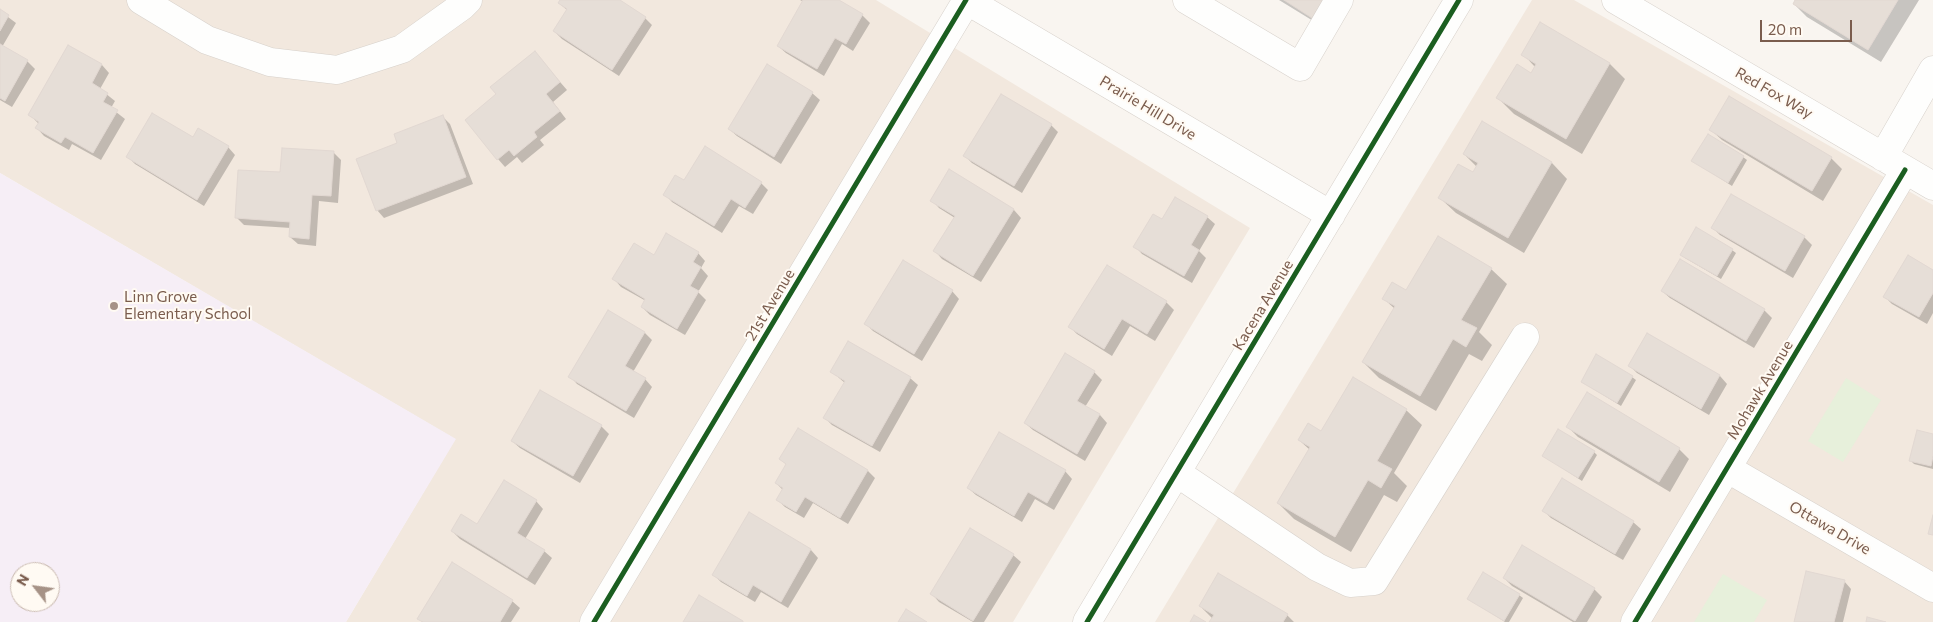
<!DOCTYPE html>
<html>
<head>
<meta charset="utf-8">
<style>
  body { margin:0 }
  #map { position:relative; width:1933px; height:622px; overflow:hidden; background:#f9f5f0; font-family:Commissioner,sans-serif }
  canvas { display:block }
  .north { position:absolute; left:10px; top:562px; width:50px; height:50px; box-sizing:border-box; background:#fffaf3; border:1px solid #cabbb1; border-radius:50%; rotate:300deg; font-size:14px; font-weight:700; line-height:20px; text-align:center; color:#7a5c4d }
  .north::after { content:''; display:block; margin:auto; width:18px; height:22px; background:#a69286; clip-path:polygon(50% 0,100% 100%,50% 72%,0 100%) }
  .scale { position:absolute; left:1760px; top:20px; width:92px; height:22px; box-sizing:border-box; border:2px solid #7a5c4d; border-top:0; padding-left:6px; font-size:15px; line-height:18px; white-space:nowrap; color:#7a5c4d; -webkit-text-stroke:4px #fffaf3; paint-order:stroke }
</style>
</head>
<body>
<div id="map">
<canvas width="1933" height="622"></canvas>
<div class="north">N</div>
<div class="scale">20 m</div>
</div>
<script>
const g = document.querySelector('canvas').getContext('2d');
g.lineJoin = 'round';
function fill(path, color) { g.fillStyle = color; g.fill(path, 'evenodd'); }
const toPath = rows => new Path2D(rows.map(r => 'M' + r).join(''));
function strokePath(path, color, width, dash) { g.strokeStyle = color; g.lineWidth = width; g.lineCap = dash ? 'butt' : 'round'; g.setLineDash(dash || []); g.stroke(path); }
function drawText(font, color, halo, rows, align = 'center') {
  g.font = font + ' Commissioner,sans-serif'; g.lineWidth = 4; g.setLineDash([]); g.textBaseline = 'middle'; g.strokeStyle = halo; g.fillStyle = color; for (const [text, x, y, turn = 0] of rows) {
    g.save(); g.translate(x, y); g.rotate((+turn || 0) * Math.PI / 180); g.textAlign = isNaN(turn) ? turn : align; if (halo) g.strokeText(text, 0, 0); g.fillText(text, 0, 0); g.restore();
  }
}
fill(toPath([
  [0,0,876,0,1250,228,1013,622,346,622,455,439,0,173],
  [1532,0,1574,0,1933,205,1933,622,1155,622]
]), '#f2e8de');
fill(toPath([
  [0,173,456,439,346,622,0,622],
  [20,572,50,572,50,602,20,602]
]), '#f6eef6');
fill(toPath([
  [1846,378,1881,400,1843,462,1808,441],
  [1723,574,1767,600,1754,622,1694,622]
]), '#e7f0db');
fill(toPath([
  [561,0,618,0,645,18,652,25,619,76,562,39,554,31,568,11,559,3],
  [800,0,836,0,862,15,870,23,853,51,842,44,824,76,786,53,778,46,804,2],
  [1279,0,1340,0,1323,27],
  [1797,0,1919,0,1881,62,1807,17,1794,4],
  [0,11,16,23,2,47,27,61,35,69,12,107,0,100],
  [1540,24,1610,64,1625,79,1582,154,1514,114,1498,98,1531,74,1535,67,1523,54],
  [69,46,102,65,109,73,100,89,115,101,111,108,125,119,101,160,72,144,69,150,44,136,37,128,39,124,30,115],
  [535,53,567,90,553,102,566,119,540,140,544,145,522,163,517,157,505,167,498,159,498,94],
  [812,93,820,100,781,164,737,136,729,129],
  [1730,98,1831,158,1842,169,1823,201,1722,140,1711,130],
  [443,117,450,124,473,184,384,218,377,210],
  [1482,123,1552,163,1567,179,1524,253,1456,213,1440,198,1473,174,1477,167,1464,154],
  [1051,125,1058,132,1022,193,972,163,965,156],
  [194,139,228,147,235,155,204,206,135,164,127,156],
  [333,152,341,160,338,203,319,201,316,246,298,244,290,237,291,228,244,225,236,217,281,174],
  [1743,157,1747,160,1732,186,1693,161],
  [950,171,1014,210,1021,218,981,282,942,259,935,251,955,218,939,208,932,200],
  [684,182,761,183,768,190,753,214,739,206,722,233,672,202,665,194],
  [1732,195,1804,237,1812,245,1793,278,1720,235,1713,228],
  [1207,217,1215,224,1199,251,1206,258,1192,283,1142,254,1135,246,1162,221],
  [1732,250,1736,253,1721,279,1685,258],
  [698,253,705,261,701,268,708,276,698,292,706,300,685,335,650,315,642,307,646,301,621,287,614,279],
  [1491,269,1507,284,1479,332,1492,345,1482,361,1469,354,1436,411,1379,378,1363,362,1395,309,1384,299],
  [1933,271,1933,313,1927,324,1892,304,1885,297],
  [952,291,959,299,922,361,873,331,865,323],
  [1662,291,1764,310,1772,318,1754,348,1670,298],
  [1166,302,1174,310,1155,341,1130,326,1112,356,1077,334,1070,327],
  [608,311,645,333,652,340,633,372,645,379,652,387,634,418,577,384,570,376],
  [1648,334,1720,376,1727,384,1709,415,1637,373,1630,366],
  [1065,355,1094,372,1102,380,1085,407,1100,415,1107,423,1085,461,1033,430,1025,423],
  [832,372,910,378,918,385,880,452,832,425,825,418,845,383],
  [1632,377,1636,380,1621,406,1582,382],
  [540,392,601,426,609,434,580,483,520,448,512,441],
  [1406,410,1422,425,1394,473,1407,486,1397,502,1384,495,1351,552,1294,519,1278,503,1310,450,1299,440],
  [1567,426,1679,449,1689,459,1670,492,1578,437],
  [798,430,868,471,875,478,848,524,813,503,804,518,785,507,778,500,783,490,776,483,787,465,781,459],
  [1933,435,1933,469,1914,464,1910,460],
  [1594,452,1597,455,1582,481,1544,456],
  [1065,471,1072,479,1054,510,1035,499,1022,522,976,495,968,488],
  [536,501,543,509,525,539,544,551,552,558,535,585,460,539,452,531,478,525],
  [1544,511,1633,522,1641,529,1623,560,1551,518],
  [749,514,811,550,818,558,788,608,761,592,755,602,721,582,714,575],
  [1523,547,1594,589,1602,597,1587,622,1573,622,1512,586,1504,578],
  [1013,555,1021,562,984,622,973,622,939,602,932,594],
  [1844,581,1851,589,1843,622,1795,622],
  [1519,595,1523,598,1509,622,1505,622,1469,599],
  [512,601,520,608,511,622,422,622,419,618],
  [1200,606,1287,615,1294,622,1211,622,1213,619]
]), '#0003');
const building = toPath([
  [560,0,620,0,646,17,612,70,553,31,567,9,558,3,560,0],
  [803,0,839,0,863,14,846,44,835,38,817,69,777,46,803,0],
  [1284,0,1323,0,1312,18,1284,0],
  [1795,0,1898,0,1868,50,1793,4,1795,0],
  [0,9,9,15,0,31,0,9],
  [1540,22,1610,63,1566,139,1496,98,1517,64,1531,73,1536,64,1521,55,1540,22],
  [0,44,28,60,5,101,0,98,0,44],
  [68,45,102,64,92,83,108,93,103,102,118,110,93,153,65,137,61,143,35,128,39,122,28,115,68,45],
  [535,51,560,82,546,94,560,111,534,132,537,137,514,156,509,150,497,160,465,120,496,94,490,87,535,51],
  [767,64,813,92,774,157,728,129,767,64],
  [1001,94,1052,124,1014,186,963,156,1001,94],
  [1729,96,1832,157,1812,191,1709,130,1729,96],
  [152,113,193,137,198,128,229,146,197,200,126,157,152,113],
  [443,115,466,177,376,211,356,159,397,143,394,134,443,115],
  [1482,121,1552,162,1508,238,1438,198,1458,164,1473,172,1478,163,1463,154,1482,121],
  [1708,134,1744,156,1728,183,1691,161,1708,134],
  [705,146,762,182,745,208,731,199,714,226,663,195,675,175,684,180,705,146],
  [282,148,334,151,331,196,312,195,309,239,289,237,290,222,235,218,238,170,280,172,282,148],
  [949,169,1014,209,973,276,933,251,955,216,930,201,949,169],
  [1731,194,1805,236,1785,271,1711,228,1731,194],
  [1175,197,1208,216,1191,245,1199,250,1184,276,1133,247,1153,214,1162,219,1175,197],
  [1696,227,1733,249,1717,276,1680,255,1696,227],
  [666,233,699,252,693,262,701,267,690,286,699,291,677,329,641,307,645,299,612,279,634,243,654,255,666,233],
  [1438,236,1492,268,1461,320,1477,328,1466,347,1453,339,1420,396,1362,362,1395,306,1382,299,1392,282,1406,290,1438,236],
  [1908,255,1933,270,1933,293,1919,317,1883,297,1908,255],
  [1680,259,1765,309,1746,341,1661,291,1680,259],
  [903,260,953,290,914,354,864,324,903,260],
  [1107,265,1167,301,1147,334,1122,319,1104,349,1068,327,1107,265],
  [608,310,645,332,625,366,646,378,626,411,568,377,608,310],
  [1647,333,1720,375,1701,409,1628,366,1647,333],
  [848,341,911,377,872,446,823,418,845,381,830,372,848,341],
  [1065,353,1095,371,1077,401,1100,414,1077,454,1024,423,1065,353],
  [1596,354,1633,376,1617,403,1581,382,1596,354],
  [1353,377,1407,409,1377,461,1392,469,1381,488,1368,480,1335,537,1277,503,1310,447,1298,440,1308,423,1321,431,1353,377],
  [540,390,602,425,573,476,511,441,540,390],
  [1587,392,1680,448,1659,482,1566,427,1587,392],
  [798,428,868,470,840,518,805,497,796,512,776,500,783,488,775,483,786,464,779,459,798,428],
  [1558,429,1595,451,1578,478,1542,456,1558,429],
  [1917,430,1933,434,1933,456,1931,466,1909,461,1917,430],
  [999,432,1066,470,1047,503,1028,492,1014,516,967,488,999,432],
  [1562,478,1634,521,1615,554,1542,511,1562,478],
  [504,480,537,500,517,533,545,550,527,578,451,531,461,514,477,524,504,480],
  [749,512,811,549,781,602,753,585,747,596,712,575,749,512],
  [1933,515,1933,535,1928,534,1933,515],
  [970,528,1014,554,973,621,930,594,970,528],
  [1522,545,1595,588,1575,621,1503,578,1522,545],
  [452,562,513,600,500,622,423,622,417,619,452,562],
  [1806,571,1845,580,1834,622,1794,622,1806,571],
  [1483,572,1520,594,1504,621,1467,599,1483,572],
  [1218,573,1288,614,1283,622,1209,622,1214,615,1199,606,1218,573],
  [699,595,743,621,743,622,683,622,699,595],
  [906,609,927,622,898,622,906,609],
  [1194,615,1206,622,1190,622,1194,615],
  [1867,617,1886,622,1866,622,1867,617]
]);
fill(building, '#e6ded7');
strokePath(building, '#e2d8d2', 1);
const minor = toPath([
  [141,0,207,40,270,62,337,70,402,49,462,6,468,0],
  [966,0,1331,215],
  [1187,0,1300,67,1339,0],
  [1616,0,1933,186],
  [1883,157,1933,70],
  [1728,469,1933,588],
  [1177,473,1317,567,1350,583,1374,581,1525,337],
  [594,622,967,0],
  [1087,622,1459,0],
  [1635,622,1905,170]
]);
strokePath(minor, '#d7d1cb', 29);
strokePath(minor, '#fefefd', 28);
strokePath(toPath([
  [594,622,966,0],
  [1087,622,1459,0],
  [1635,622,1905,170]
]), '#1b5e20', 5);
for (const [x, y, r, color] of [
  [114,306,5,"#a69286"]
]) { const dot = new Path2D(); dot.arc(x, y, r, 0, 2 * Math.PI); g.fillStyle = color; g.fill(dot); strokePath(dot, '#fffaf3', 2); }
drawText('15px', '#7a5c4d', '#fffaf3', [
  ["Red Fox Way",1774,93,30],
  ["Prairie Hill Drive",1148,108,31],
  ["21st Avenue",770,305,-59],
  ["Kacena Avenue",1263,305,-59],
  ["Mohawk Avenue",1760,390,-59],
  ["Ottawa Drive",1830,528,30]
]);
drawText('15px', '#7a5c4d', '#fffaf3', [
  ["Linn Grove",124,297],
  ["Elementary School",124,314]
], 'left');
</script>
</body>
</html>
